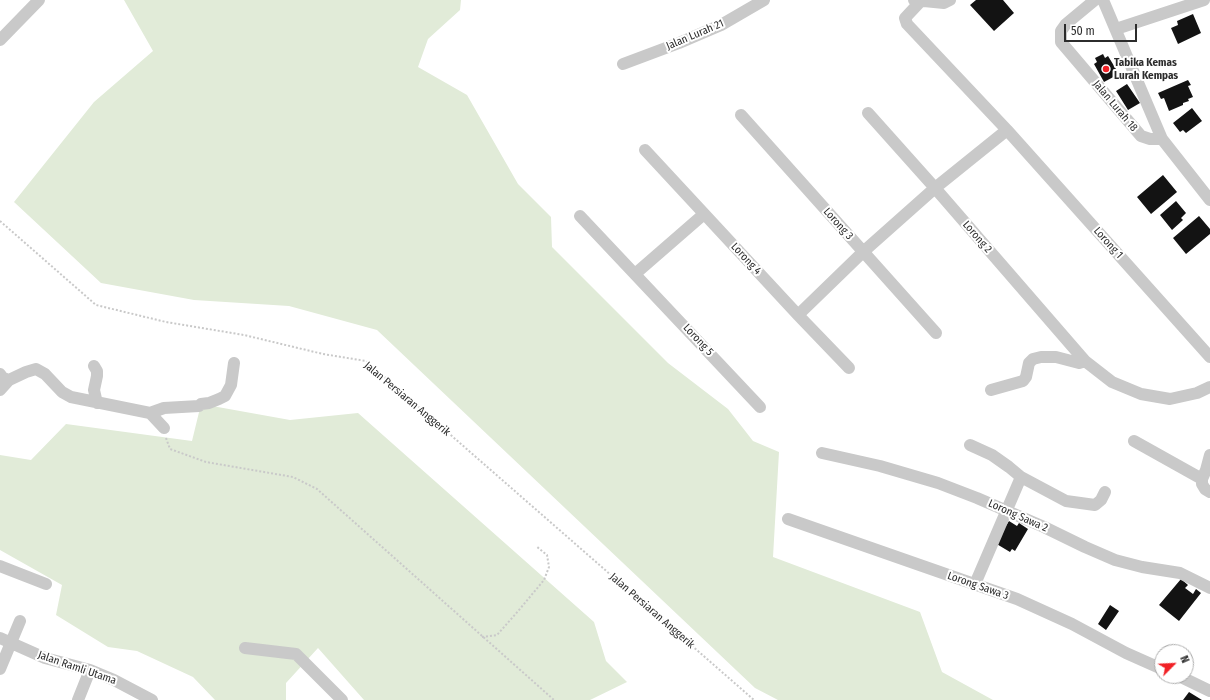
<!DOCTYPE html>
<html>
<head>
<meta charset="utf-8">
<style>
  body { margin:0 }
  #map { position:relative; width:1210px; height:700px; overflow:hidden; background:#fff; font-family:"Fira Sans Condensed",sans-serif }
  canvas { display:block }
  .north { position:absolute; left:1154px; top:644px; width:40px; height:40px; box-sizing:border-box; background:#fff; border:1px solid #ababab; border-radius:50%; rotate:66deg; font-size:11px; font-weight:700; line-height:16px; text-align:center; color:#2c2c2c }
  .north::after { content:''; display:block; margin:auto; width:14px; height:18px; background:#f12126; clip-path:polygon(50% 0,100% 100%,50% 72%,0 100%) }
  .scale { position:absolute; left:1064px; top:24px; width:73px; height:18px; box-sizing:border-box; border:2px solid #2c2c2c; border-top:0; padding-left:5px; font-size:12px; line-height:14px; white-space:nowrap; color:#2c2c2c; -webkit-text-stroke:3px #fff; paint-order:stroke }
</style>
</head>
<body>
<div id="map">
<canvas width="1210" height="700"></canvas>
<div class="north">N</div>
<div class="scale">50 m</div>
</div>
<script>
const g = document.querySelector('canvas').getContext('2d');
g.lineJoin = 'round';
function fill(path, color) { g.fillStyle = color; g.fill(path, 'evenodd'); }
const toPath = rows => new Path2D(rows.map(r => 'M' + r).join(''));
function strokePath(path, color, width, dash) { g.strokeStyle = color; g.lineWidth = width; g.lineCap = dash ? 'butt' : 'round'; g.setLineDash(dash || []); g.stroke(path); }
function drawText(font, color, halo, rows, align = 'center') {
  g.font = font + ' "Fira Sans Condensed",sans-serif'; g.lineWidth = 4; g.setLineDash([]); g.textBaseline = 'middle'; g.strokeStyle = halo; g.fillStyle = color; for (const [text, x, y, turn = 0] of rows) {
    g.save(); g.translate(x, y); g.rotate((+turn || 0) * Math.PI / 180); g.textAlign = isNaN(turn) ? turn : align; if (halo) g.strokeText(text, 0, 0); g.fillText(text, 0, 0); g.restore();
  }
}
fill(toPath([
  [124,0,461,0,460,10,428,39,418,67,467,95,518,184,551,217,552,247,668,363,728,409,753,441,779,452,773,557,920,612,942,672,993,700,778,700,755,688,377,330,289,306,194,300,101,283,14,202,94,102,153,51],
  [201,404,290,420,358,413,594,622,606,661,627,682,590,700,364,700,318,648,286,683,286,700,215,700,193,677,137,651,108,647,56,615,62,585,0,550,0,455,31,460,66,424,192,441]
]), '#e1ebd8');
fill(toPath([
  [976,0,1003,0,1014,13,994,31,970,5],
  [1193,14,1201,33,1178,44,1171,28,1178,25,1177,21],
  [1103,54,1105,58,1108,56,1119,74,1104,82,1094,64,1097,62,1095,58],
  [1188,80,1191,85,1188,86,1193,97,1188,99,1189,101,1183,103,1183,105,1169,111,1164,98,1161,99,1158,93],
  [1127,84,1140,103,1128,110,1116,91],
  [1192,108,1202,121,1186,133,1183,130,1180,132,1173,123],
  [1163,175,1177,192,1151,214,1137,197],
  [1176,201,1186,213,1181,218,1183,220,1172,230,1160,215],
  [1199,216,1210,229,1210,234,1186,254,1173,238],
  [1009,521,1017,526,1019,523,1028,529,1015,551,1012,549,1010,552,995,543],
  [1181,579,1188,585,1185,588,1193,594,1196,589,1201,593,1179,621,1159,605],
  [1110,605,1119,611,1106,630,1098,624],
  [1189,692,1202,700,1183,700]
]), '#131313');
strokePath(toPath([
  [0,221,96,305,166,322,244,335,323,354,366,361,754,700],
  [166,438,170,449,206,462,293,477,317,489,554,700],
  [482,637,497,635,519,610,544,580,549,567,547,555,536,546]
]), '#c9c9c9', 2, [2, 2]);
strokePath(toPath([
  [914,0,944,3,950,0],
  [1095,0,1066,24,1061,31,1061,42,1141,136,1150,139,1162,139],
  [1103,0,1162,139,1210,200],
  [920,2,905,18,907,24,1007,130,1210,357],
  [1116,29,1204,0],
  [0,40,39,0],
  [623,64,679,43,721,25,764,0],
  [868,113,935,188,1085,361],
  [741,115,936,333],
  [645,150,798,315,849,368],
  [580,216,760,407],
  [635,274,704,214],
  [798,315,863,252,935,188,1007,130],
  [94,366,97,371,97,376,94,390,97,403],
  [0,374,3,378,9,380,26,372,36,369,45,374,62,392,71,397,150,413,164,428],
  [0,390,9,380],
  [991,390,1023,381,1026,377,1029,363,1033,359,1041,357,1056,357,1079,363,1085,361,1112,382,1141,394,1170,399,1197,393,1210,387],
  [150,413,164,408,199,406,201,404,209,403,219,399,225,396,231,385,234,363],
  [1134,441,1202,479],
  [970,445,992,455,1009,467,1021,477],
  [822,453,880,466,938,483,977,498,1044,527,1085,547,1115,560,1142,567,1180,573,1210,588],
  [1202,479,1206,470,1210,455],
  [1202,479,1202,484,1205,489,1210,492],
  [788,519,1017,599,1072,624,1126,653,1162,669],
  [0,566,46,584],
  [975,584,1021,477,1066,501,1095,505,1101,500,1105,492],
  [0,638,45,658,90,670,114,680,152,700],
  [245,648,296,654,342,700],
  [0,669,20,621],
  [1179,676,1210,691],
  [78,700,90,670]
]), '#c9c9c9', 12);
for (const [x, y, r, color] of [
  [1106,69,4,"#f12126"]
]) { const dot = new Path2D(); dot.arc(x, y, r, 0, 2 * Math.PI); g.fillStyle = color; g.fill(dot); strokePath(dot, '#fff', 1.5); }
drawText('11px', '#2c2c2c', '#fff', [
  ["Jalan Lurah 21",695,35,-23],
  ["Jalan Lurah 18",1115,106,50],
  ["Lorong 3",838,224,48],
  ["Lorong 2",977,237,49],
  ["Lorong 1",1108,243,48],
  ["Lorong 4",746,259,47],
  ["Lorong 5",698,340,47],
  ["Jalan Persiaran Anggerik",407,399,40],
  ["Lorong Sawa 2",1018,516,24],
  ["Lorong Sawa 3",978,586,19],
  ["Jalan Persiaran Anggerik",652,611,41],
  ["Jalan Ramli Utama",77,668,19]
]);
drawText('bold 11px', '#2c2c2c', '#fff', [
  ["Tabika Kemas",1114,63],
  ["Lurah Kempas",1114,76]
], 'left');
</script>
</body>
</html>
